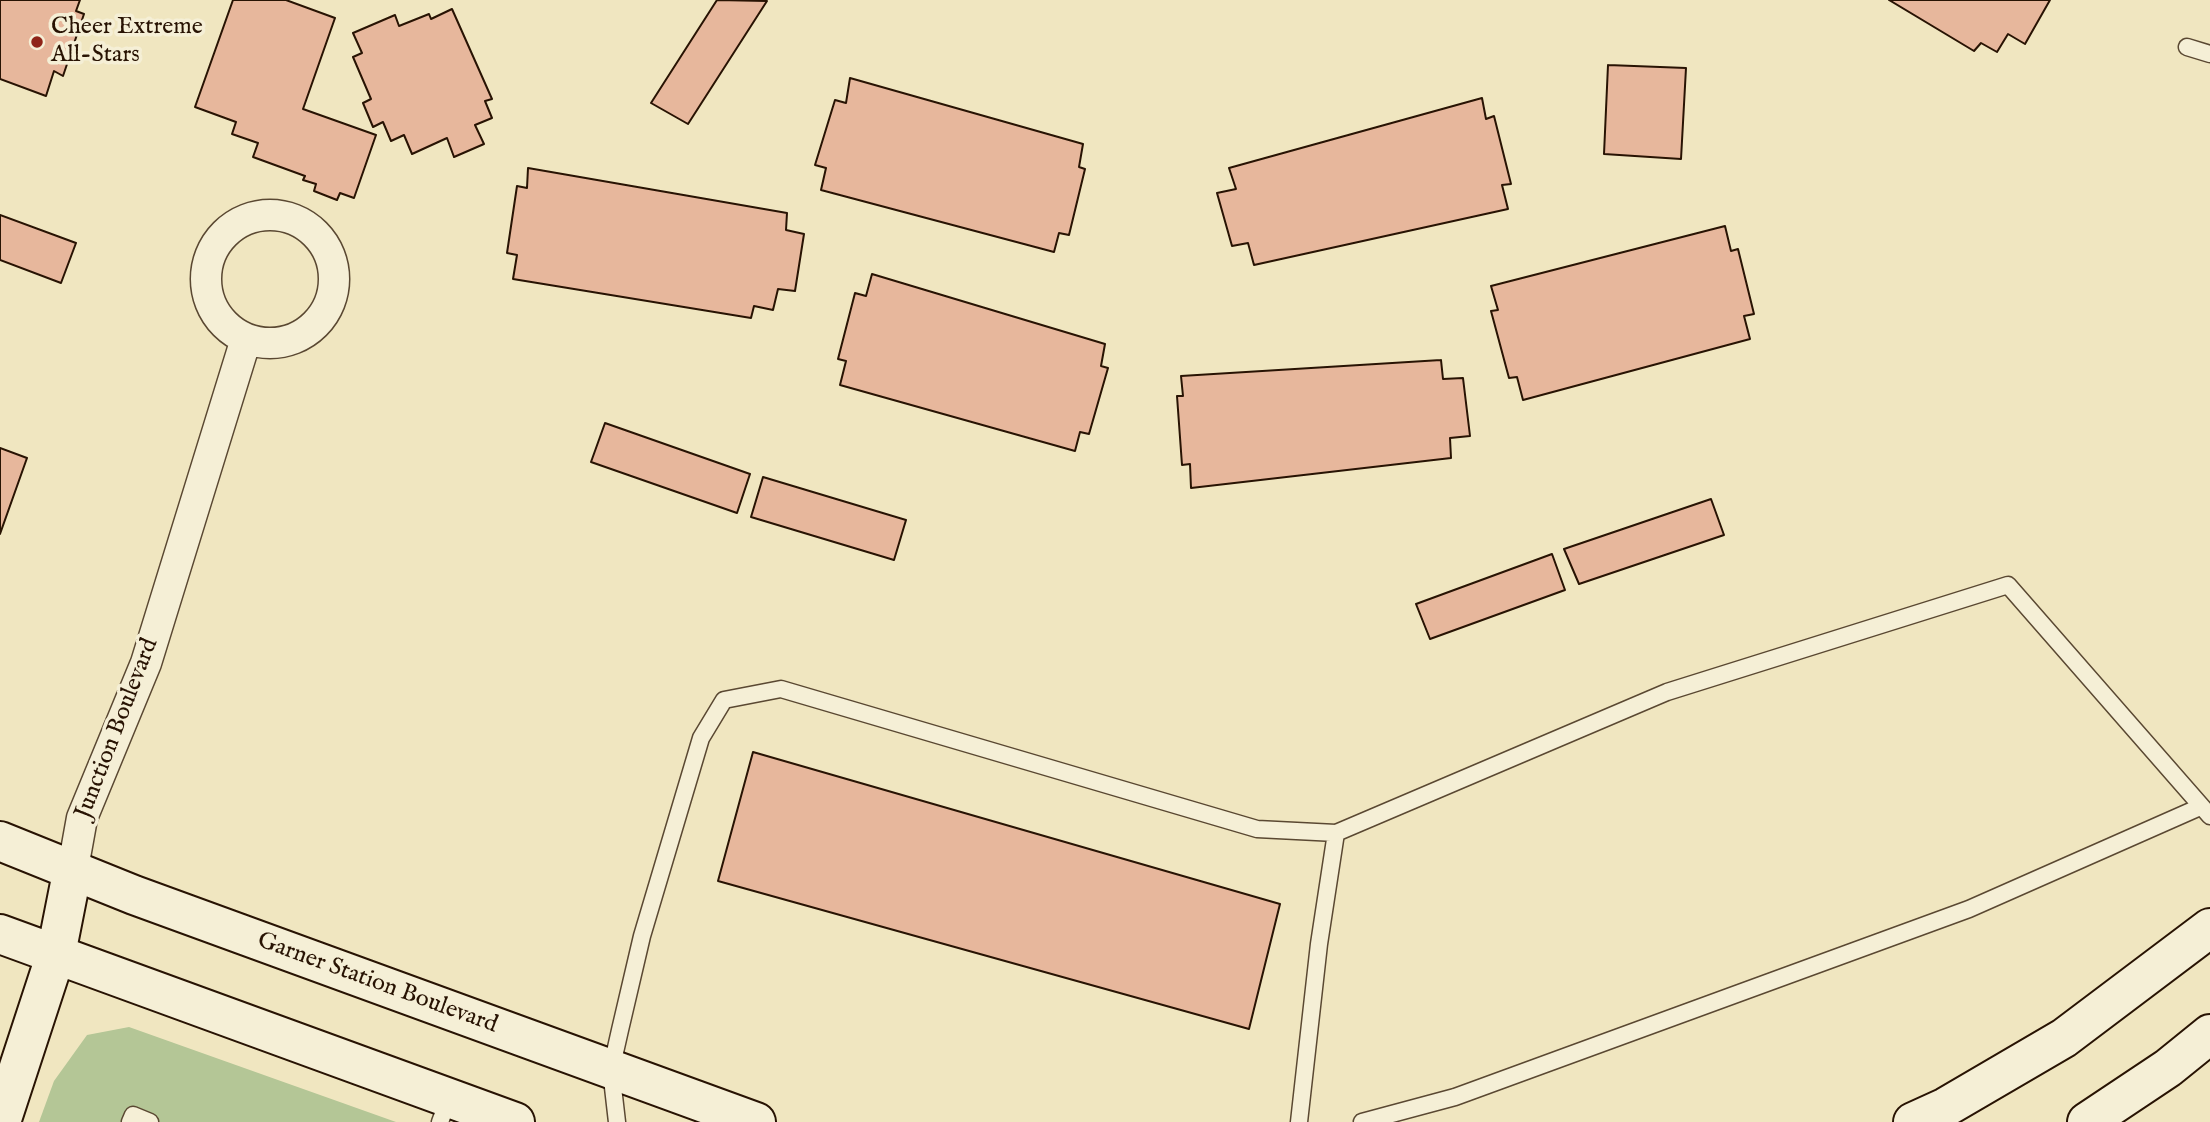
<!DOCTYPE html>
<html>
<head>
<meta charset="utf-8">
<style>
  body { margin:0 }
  canvas { display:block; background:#f0e6c0 }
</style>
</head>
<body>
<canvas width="2210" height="1122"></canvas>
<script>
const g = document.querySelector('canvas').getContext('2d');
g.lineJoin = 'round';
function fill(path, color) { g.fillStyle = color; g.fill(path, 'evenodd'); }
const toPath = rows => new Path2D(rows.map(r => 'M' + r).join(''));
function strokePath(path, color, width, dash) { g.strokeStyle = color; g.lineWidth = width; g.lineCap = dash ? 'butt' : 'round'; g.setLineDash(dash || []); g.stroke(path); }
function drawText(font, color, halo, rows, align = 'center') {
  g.font = font + ' "IM FELL English",serif'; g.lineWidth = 7; g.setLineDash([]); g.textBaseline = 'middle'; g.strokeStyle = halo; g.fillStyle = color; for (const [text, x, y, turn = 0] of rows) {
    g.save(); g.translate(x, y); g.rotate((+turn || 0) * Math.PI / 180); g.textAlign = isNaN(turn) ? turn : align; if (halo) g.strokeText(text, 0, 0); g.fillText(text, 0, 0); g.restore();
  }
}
fill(toPath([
  [129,1027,396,1122,39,1122,54,1081,87,1035]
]), '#b4c696');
const building = toPath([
  [0,0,80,0,76,11,84,14,63,76,54,71,46,96,0,79,0,0],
  [233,0,286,0,335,18,303,109,376,135,354,198,340,193,337,200,314,191,316,184,303,180,305,176,253,157,258,143,232,134,236,122,195,107,233,0],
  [717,0,767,1,688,124,651,103,717,0],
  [1889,0,2050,0,2025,44,2008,34,1997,52,1981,43,1974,51,1889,0],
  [452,9,492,99,485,101,492,118,475,125,484,144,454,157,447,138,412,154,404,135,391,141,383,122,373,127,363,103,371,99,353,57,362,53,353,33,395,15,399,26,429,14,431,19,452,9],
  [1608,65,1686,68,1681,159,1604,154,1608,65],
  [850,78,1083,144,1079,167,1085,169,1069,235,1059,233,1054,252,821,190,826,168,815,165,835,100,846,103,850,78],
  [1482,98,1486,119,1494,116,1511,184,1502,185,1508,209,1254,265,1248,243,1232,246,1217,193,1236,189,1229,168,1482,98],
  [528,168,787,213,786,230,804,234,795,291,778,289,773,310,754,306,751,318,513,279,517,255,507,253,517,186,527,188,528,168],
  [0,215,76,243,61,283,0,260,0,215],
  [1725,226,1731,251,1738,249,1754,314,1744,316,1750,339,1523,400,1517,377,1509,378,1491,311,1498,310,1491,286,1725,226],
  [872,274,1105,344,1101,366,1108,368,1089,434,1080,432,1075,451,840,385,846,361,838,359,855,293,866,296,872,274],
  [1441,360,1443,379,1463,378,1470,436,1450,438,1451,458,1191,488,1190,464,1182,465,1177,396,1183,396,1181,376,1441,360],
  [605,423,750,474,737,513,591,462,605,423],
  [0,448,27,458,0,534,0,448],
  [763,477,906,520,894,560,751,517,763,477],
  [1711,499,1724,535,1579,584,1564,549,1711,499],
  [1552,554,1565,590,1430,639,1416,604,1552,554],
  [753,752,1280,904,1249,1029,718,881,753,752]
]);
fill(building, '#e7b79c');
strokePath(building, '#281303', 2);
const lane = toPath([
  [2187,47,2210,54],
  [1336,833,1667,692,2008,585,2210,816],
  [130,1122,133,1115,150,1122],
  [440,1122,449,1098],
  [617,1122,611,1070,620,1030,642,936,701,738,724,700,781,689,1257,829,1336,833,1319,944,1299,1122],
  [1362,1122,1455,1097,1969,909,2200,807]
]);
const street = toPath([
  '206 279a64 64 0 1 1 128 0a64 64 0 1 1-128 0Z',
  [73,868,82,818,146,663,246,339]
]);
const secondary = toPath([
  [0,841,134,895,756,1122],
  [0,934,515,1122],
  [1,1122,56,954,73,868],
  [1913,1122,1946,1107,2064,1038,2210,928],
  [2087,1122,2168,1068,2210,1034]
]);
strokePath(lane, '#5a4832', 19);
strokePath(street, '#5a4832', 33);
strokePath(secondary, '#281303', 42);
strokePath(lane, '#f5efd6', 16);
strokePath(street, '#f5efd6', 30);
strokePath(secondary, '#f5efd6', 38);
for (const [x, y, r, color] of [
  [37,42,7,"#8f2418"]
]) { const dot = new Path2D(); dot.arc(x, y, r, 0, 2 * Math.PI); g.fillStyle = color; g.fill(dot); strokePath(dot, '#f5efd6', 2.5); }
drawText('24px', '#281303', '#f5efd6', [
  ["Cheer Extreme",51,28],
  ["All-Stars",51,56]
], 'left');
drawText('24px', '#281303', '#f5efd6', [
  ["Junction Boulevard",118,729,-69],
  ["Garner Station Boulevard",377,984,20]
]);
</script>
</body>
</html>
